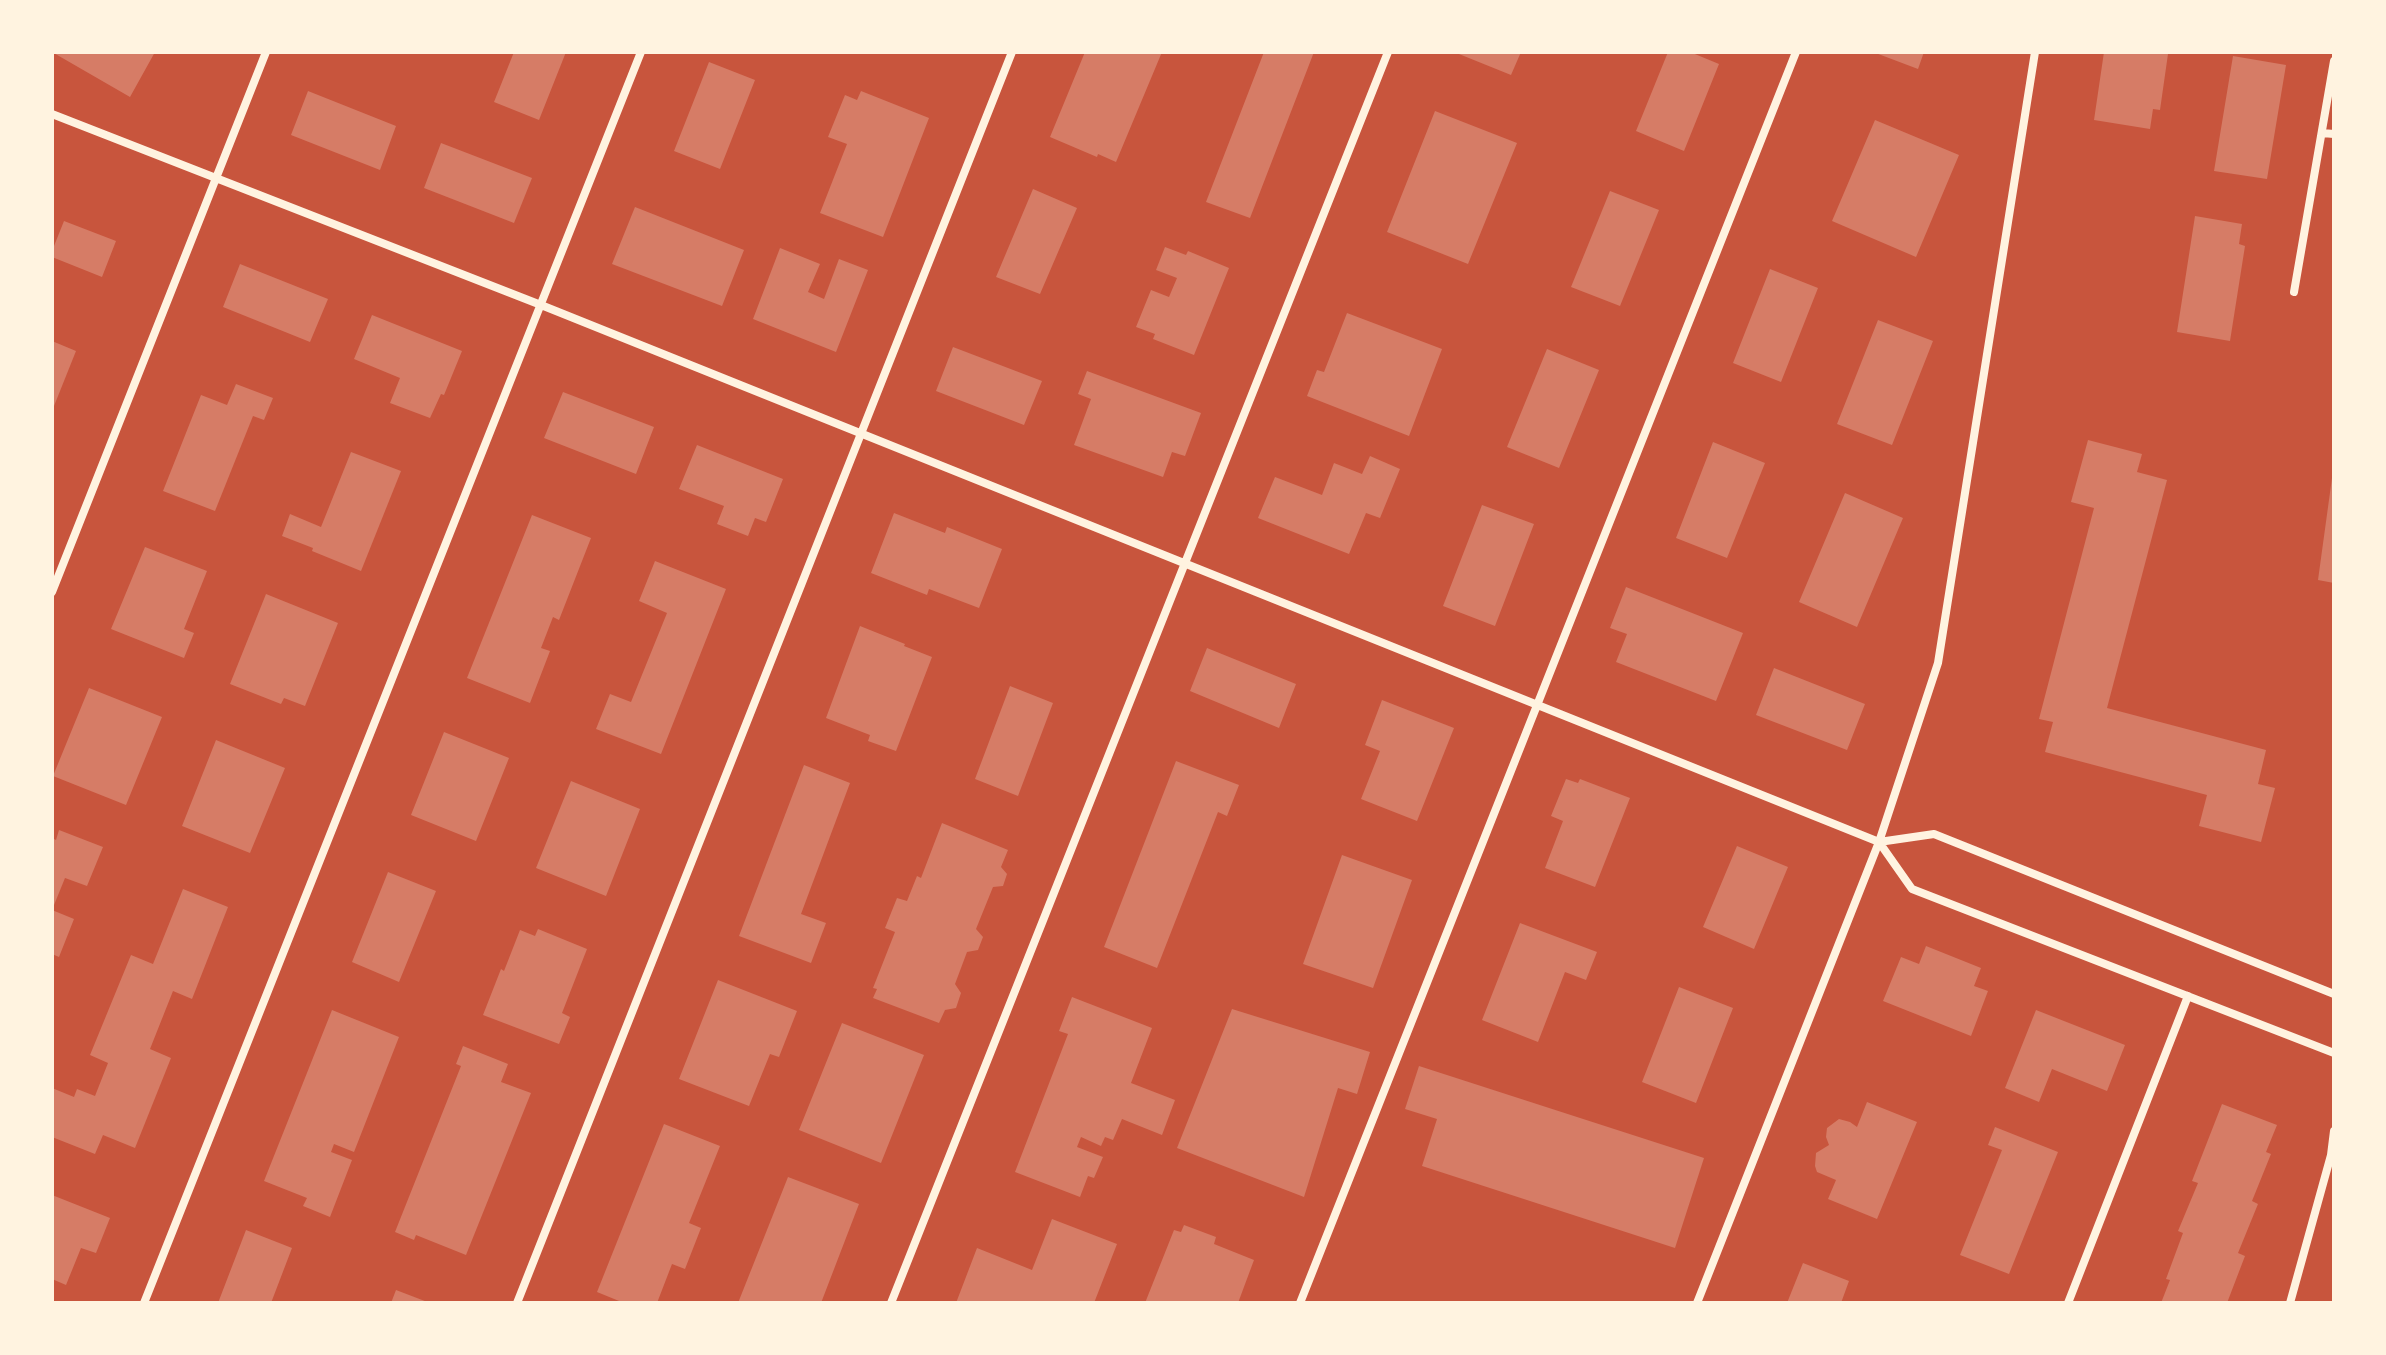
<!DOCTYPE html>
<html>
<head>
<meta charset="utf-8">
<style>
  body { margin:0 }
  #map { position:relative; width:2386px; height:1355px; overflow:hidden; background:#c8553d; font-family:Inter,sans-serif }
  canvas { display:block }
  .frame { position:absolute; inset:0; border:54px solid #fff3e0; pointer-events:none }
</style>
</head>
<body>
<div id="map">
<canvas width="2386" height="1355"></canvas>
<div class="frame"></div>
</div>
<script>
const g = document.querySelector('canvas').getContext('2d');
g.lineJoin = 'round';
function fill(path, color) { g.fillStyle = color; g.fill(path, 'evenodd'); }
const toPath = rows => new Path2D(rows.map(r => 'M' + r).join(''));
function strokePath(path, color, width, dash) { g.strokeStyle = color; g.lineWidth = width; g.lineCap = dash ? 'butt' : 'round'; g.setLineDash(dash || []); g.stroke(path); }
fill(toPath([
  [52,52,155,52,130,97],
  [514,52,566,52,539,120,494,102],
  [1085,52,1162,52,1116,162,1098,154,1097,157,1050,137],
  [1264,52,1314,52,1250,218,1206,202],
  [1454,52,1521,52,1511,75],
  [1668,52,1690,52,1719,64,1684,151,1636,131],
  [1873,52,1924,52,1918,69],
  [2104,52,2161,52,2168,54,2160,110,2153,109,2150,129,2094,120],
  [2233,56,2286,65,2267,179,2214,171],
  [709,62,755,80,720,169,674,151],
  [308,91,396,126,380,170,291,135],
  [861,91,929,118,883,237,820,213,847,144,828,137,845,95,857,100],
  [1435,111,1517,143,1468,264,1387,232],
  [1875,120,1959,155,1916,257,1832,221],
  [441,143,532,178,514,223,424,188],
  [1033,189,1077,208,1040,294,996,277],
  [1610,191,1659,210,1620,306,1571,287],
  [635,207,744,250,722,306,612,264],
  [2195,216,2242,224,2239,244,2245,246,2230,341,2177,332],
  [64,221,116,241,102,277,52,257,52,251],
  [1165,247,1186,255,1188,251,1229,268,1194,355,1153,339,1155,334,1136,327,1151,290,1169,297,1177,278,1156,270],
  [780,248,820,264,808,292,824,299,839,259,868,270,836,352,753,319],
  [240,264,328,299,310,342,223,307],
  [1770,269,1818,288,1781,382,1733,363],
  [1347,313,1442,349,1409,436,1307,396,1317,370,1324,372],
  [372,315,462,351,444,395,441,394,430,418,390,403,400,378,354,359],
  [1878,320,1933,341,1892,445,1837,424],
  [52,341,76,351,52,411],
  [953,347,1042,381,1024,425,936,391],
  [1547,349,1599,370,1559,468,1507,447],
  [1087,371,1201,413,1185,456,1172,452,1163,477,1074,445,1091,399,1078,394],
  [236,384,273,398,264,420,253,416,215,511,163,491,201,395,227,405],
  [563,392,654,427,636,474,544,438],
  [2088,440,2142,454,2137,472,2167,480,2107,708,2266,750,2258,784,2275,788,2261,842,2199,826,2207,795,2045,752,2053,722,2039,719,2094,508,2071,502],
  [1713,442,1765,463,1727,558,1676,538],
  [697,445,783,479,766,522,755,518,748,536,717,524,724,506,679,489],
  [351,452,401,471,361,571,312,551,313,548,282,536,290,514,321,527],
  [1370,456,1400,469,1380,518,1366,513,1349,554,1258,518,1275,477,1322,495,1334,463,1362,474],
  [2332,478,2334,478,2334,583,2318,580],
  [1845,493,1903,518,1857,627,1799,602],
  [1482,505,1534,524,1495,626,1443,606],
  [894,513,945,533,947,527,1002,549,979,608,929,589,927,595,871,573],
  [532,515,591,538,559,620,553,617,541,648,550,651,530,703,467,678],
  [145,547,207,571,184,629,194,633,184,658,111,629],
  [655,561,726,589,661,754,596,729,610,694,631,702,667,613,639,601],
  [1626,587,1743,633,1716,701,1616,662,1627,634,1610,628],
  [266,594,338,623,305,706,284,698,281,704,230,684],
  [860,626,905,644,904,646,932,657,896,751,868,741,870,735,826,718],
  [1207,648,1296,684,1279,728,1190,691],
  [1774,668,1865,704,1847,750,1756,715],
  [1010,686,1053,703,1018,796,975,779],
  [89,688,162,717,126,805,53,776],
  [1382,700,1454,728,1417,821,1361,799,1380,751,1365,745],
  [444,732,509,758,476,841,411,815],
  [216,740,285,768,250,853,182,826],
  [1176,761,1239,785,1227,816,1218,812,1157,968,1104,947],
  [804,765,850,783,801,914,826,923,811,963,739,936],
  [1566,779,1578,783,1580,779,1630,798,1595,887,1545,868,1563,821,1551,816],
  [571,781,640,809,606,896,536,868],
  [942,823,1008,850,1001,867,1007,874,1003,886,993,887,976,929,983,937,978,950,967,952,955,984,961,993,956,1008,945,1010,939,1023,873,998,877,989,873,988,895,932,885,928,897,898,907,901,917,876,921,878],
  [59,830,103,847,87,886,65,878,52,910,74,919,59,957,52,954,52,838,56,840],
  [1737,846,1788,867,1754,949,1703,927],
  [1342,855,1412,880,1373,988,1303,964],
  [388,872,436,891,399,982,352,962],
  [183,889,228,907,192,999,173,991,150,1049,171,1058,135,1148,103,1135,95,1154,52,1137,52,1088,74,1097,77,1089,95,1096,108,1063,90,1055,131,955,153,964],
  [1520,923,1597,952,1586,980,1565,972,1538,1042,1482,1020],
  [538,929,587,949,562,1013,570,1017,559,1044,483,1015,501,969,504,971,520,930,535,936],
  [1926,946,1981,968,1974,986,1988,991,1971,1036,1883,1001,1901,957,1919,964],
  [718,980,797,1011,779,1057,770,1054,749,1106,679,1079],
  [1679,987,1733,1008,1696,1103,1642,1082],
  [1072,997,1152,1028,1131,1083,1175,1100,1162,1135,1122,1119,1113,1140,1105,1137,1101,1146,1081,1137,1077,1147,1103,1157,1094,1178,1088,1176,1080,1197,1015,1172,1068,1034,1059,1031],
  [1232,1009,1370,1052,1357,1094,1338,1088,1304,1197,1177,1148],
  [332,1010,399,1037,354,1152,334,1144,331,1152,352,1160,330,1217,303,1206,307,1198,264,1181],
  [2036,1010,2125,1045,2107,1091,2052,1069,2039,1102,2005,1088],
  [842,1023,924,1055,881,1163,799,1130],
  [463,1046,508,1064,501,1082,531,1093,466,1255,416,1235,414,1240,395,1232,461,1066,456,1064],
  [1419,1066,1704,1158,1675,1248,1422,1166,1437,1119,1405,1109],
  [1867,1102,1917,1122,1877,1219,1828,1199,1836,1180,1817,1172,1815,1166,1816,1153,1829,1145,1826,1137,1827,1128,1839,1119,1850,1122,1857,1127],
  [2222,1104,2277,1125,2266,1152,2271,1154,2252,1201,2258,1204,2238,1253,2245,1256,2227,1303,2161,1303,2170,1280,2166,1279,2183,1233,2178,1231,2198,1183,2192,1181],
  [664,1124,720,1146,689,1223,701,1228,685,1269,672,1264,657,1303,624,1303,597,1292],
  [1995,1127,2058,1152,2009,1274,1960,1255,2002,1150,1988,1145],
  [788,1177,859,1204,821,1303,738,1303],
  [52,1195,110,1218,96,1253,81,1248,66,1285,52,1279],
  [1052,1219,1117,1244,1094,1303,956,1303,977,1248,1032,1270],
  [1184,1225,1216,1237,1214,1244,1254,1260,1238,1303,1145,1303,1174,1230,1181,1232],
  [246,1230,292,1248,271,1303,218,1303],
  [1803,1263,1849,1281,1841,1303,1787,1303],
  [396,1290,430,1303,391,1303]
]), '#d67c66');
strokePath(toPath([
  [52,114,541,305,1879,842],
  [2322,133,2334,134],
  [2294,292,2334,61],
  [52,592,266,52],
  [2334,994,1934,834,1879,842,1912,889,2334,1053],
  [144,1303,641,52],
  [517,1303,1012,52],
  [891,1303,1388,52],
  [1300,1303,1796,52],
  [1697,1303,1879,842,1938,663,2035,52],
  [2068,1303,2188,996],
  [2290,1303,2331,1155,2334,1131]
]), '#fff3e0', 8);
</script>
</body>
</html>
